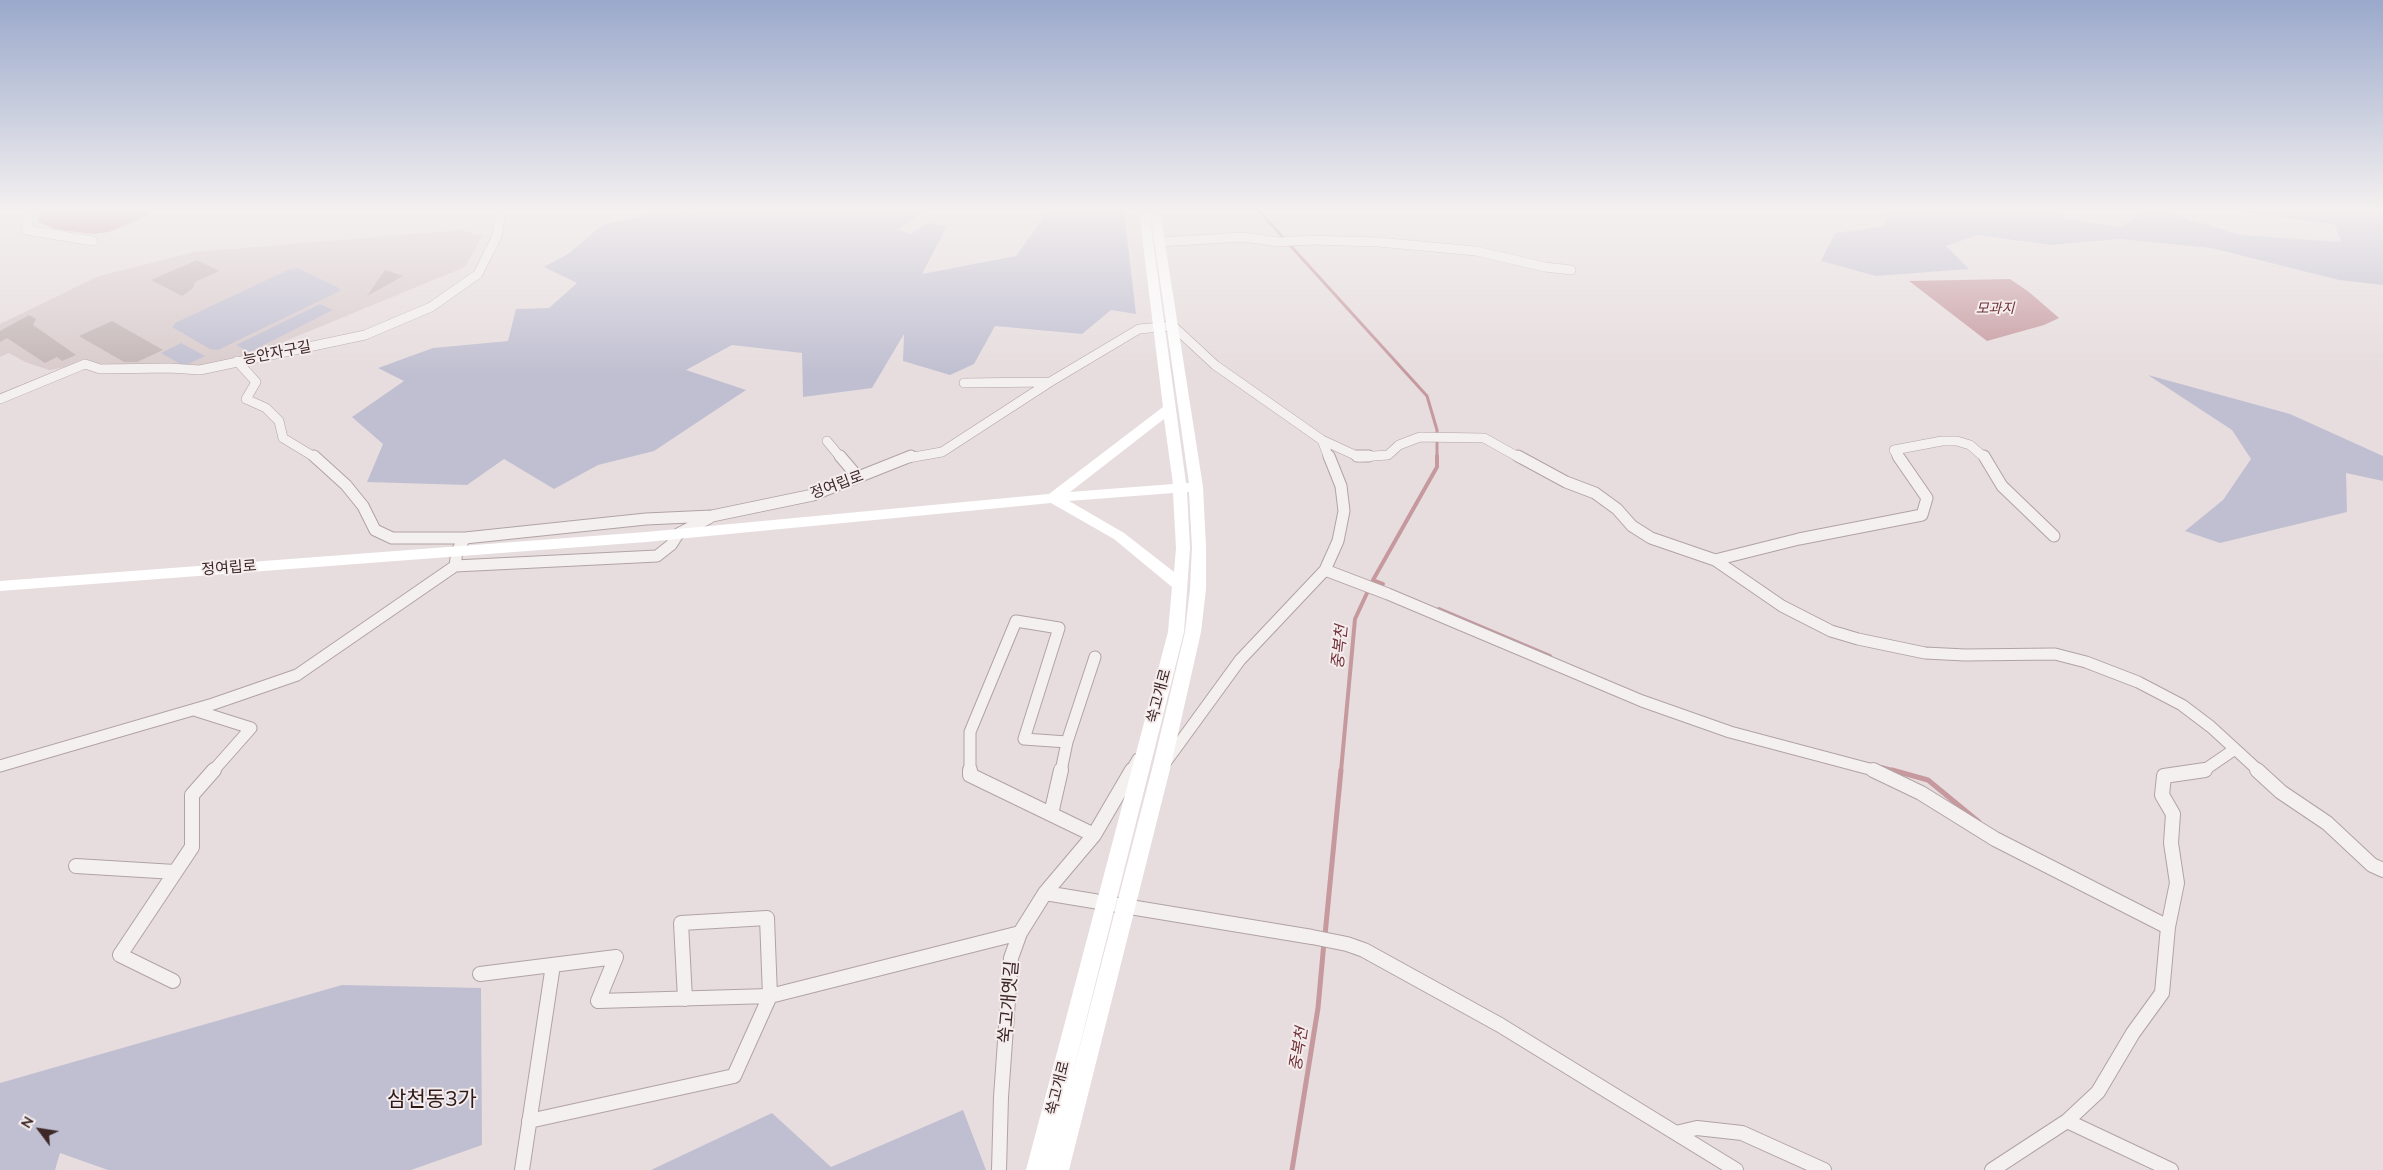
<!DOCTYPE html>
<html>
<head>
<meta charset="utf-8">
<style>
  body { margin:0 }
  #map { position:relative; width:2383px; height:1170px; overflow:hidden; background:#e7ddde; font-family:Mulish,sans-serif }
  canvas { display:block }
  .north { position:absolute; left:15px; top:1105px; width:50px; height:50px; -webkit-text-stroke:4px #f5eded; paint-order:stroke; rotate:301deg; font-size:14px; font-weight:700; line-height:20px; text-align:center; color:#3d2727 }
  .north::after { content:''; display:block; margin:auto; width:18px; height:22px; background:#3d2727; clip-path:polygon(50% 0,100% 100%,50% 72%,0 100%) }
</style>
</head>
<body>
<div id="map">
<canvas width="2383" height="1170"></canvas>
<div class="north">N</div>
</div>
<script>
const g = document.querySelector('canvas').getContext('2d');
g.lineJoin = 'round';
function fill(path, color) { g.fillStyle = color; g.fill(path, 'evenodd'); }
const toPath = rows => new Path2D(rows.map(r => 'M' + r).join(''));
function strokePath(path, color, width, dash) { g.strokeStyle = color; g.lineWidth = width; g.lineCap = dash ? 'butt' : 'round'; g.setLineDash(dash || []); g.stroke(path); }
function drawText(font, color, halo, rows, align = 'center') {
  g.font = font + ' Mulish,"Noto Sans KR",sans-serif'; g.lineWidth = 4; g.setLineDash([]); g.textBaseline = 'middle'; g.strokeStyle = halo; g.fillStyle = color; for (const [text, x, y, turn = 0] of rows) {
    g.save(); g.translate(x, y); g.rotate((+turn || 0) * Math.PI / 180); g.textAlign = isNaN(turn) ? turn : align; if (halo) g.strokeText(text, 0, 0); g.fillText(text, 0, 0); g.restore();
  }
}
fill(toPath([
  [462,230,482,236,465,267,237,361,195,370,85,364,49,370,25,362,9,353,0,357,0,324,99,276,194,252]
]), '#d9cbcc');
fill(toPath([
  [707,211,927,211,899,229,910,234,928,223,947,226,922,274,1016,256,1048,211,1124,211,1136,314,1111,310,1082,334,995,326,974,364,950,375,903,361,904,334,872,388,803,397,802,353,732,345,686,370,746,390,654,451,598,465,554,489,504,459,467,485,367,482,383,444,352,417,404,381,378,368,433,348,508,341,516,309,549,308,577,283,544,267,568,254,602,225,657,212],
  [1888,211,2056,211,2067,219,2121,227,2146,211,2161,211,2241,235,2341,242,2335,225,2238,211,2383,211,2383,285,2339,280,2211,248,2119,239,2051,245,1977,235,1946,246,1969,269,1876,276,1821,261,1835,233,1884,226],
  [298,268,339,288,340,291,218,350,210,349,172,327,175,323,290,269],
  [320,304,333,310,250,352,236,345],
  [181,343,205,356,184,366,161,353],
  [2148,375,2290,414,2383,456,2383,481,2346,473,2347,512,2220,543,2185,531,2223,500,2251,459,2232,430],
  [342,985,481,988,482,1145,411,1170,108,1170,60,1153,55,1170,0,1170,0,1083],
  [963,1110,986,1170,651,1170,772,1113,831,1167]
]), '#c0bfd1');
fill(toPath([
  [42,211,149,211,149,215,109,232,93,234,54,229,37,221],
  [2010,279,2029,292,2059,318,2044,325,1987,341,1909,281]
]), '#c6999f');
strokePath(toPath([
  [1259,211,1427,396,1437,430,1437,458]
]), '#c6999f', 3);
strokePath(toPath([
  [1373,580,1383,584],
  [1439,609,1550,656],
  [1881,767,1896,771],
  [1341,771,1355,619,1373,580,1437,467,1437,456]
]), '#c6999f', 4);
strokePath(toPath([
  [1892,770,1928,780,1979,822],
  [1325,935,1341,770],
  [1292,1170,1318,1008,1324,942]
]), '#c6999f', 5);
fill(toPath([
  [197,260,219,271,195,282,193,288,182,296,151,280],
  [385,270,403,276,367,296],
  [29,315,36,319,33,325,76,355,62,361,57,357,45,363,7,338,0,342,0,331],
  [112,321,163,350,137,362,124,362,79,336]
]), '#c3b5b5');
const streetFar2 = toPath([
  [30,211,26,230,93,241],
  [1160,242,1243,237,1279,242,1310,240,1378,242,1476,251,1545,267,1571,270],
  [237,361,256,382,246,399,266,408,279,421,283,438,316,458],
  [964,383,1050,382],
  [0,399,85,364,100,369,169,368,200,370,365,335,431,307,478,274,497,236,501,211],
  [1322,440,1329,458],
  [827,441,841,458],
  [908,458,942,452,1050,382,1139,329,1173,326,1215,365,1322,440,1359,457,1388,455,1399,445,1420,437,1484,438,1520,458],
  [1899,458,1894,450,1942,441,1957,441,1970,445,1985,458]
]);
const streetFar1 = toPath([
  [314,456,346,485,363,506,375,530,392,538,465,538],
  [840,456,858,477],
  [1357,456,1369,456],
  [1518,456,1566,482,1595,493,1617,509,1632,526,1651,538,1715,560,1799,539,1922,515,1927,498,1898,456],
  [1984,456,2002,486,2054,536],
  [1715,560,1782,606,1831,631,1858,639,1925,653,1965,655,2055,654,2086,662,2138,682,2182,705,2211,727,2259,771],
  [455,566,457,551,465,538,646,519,712,516,813,495,911,456],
  [1325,570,1388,594,1642,701,1730,732,1877,771],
  [194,710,251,728,213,771],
  [1165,763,1240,660,1325,570,1338,541,1344,511,1341,486,1329,456],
  [0,766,213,704,297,675,455,566,657,556,671,545,678,534,709,518],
  [970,771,970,732,1016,621,1059,628,1024,739,1067,742],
  [1061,771,1067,742,1095,657],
  [1131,771,1138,759],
  [2203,771,2235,749]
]);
const street = toPath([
  [970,770,970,775,1094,835],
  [1873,770,1921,793,1995,839,2168,927,2162,993,2133,1033,2098,1092,2067,1121,1992,1170],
  [2257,770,2281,792,2327,823,2372,865,2383,870],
  [1051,814,1061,770],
  [76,866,175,872],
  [1045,893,1094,835,1132,770],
  [2168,927,2177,883,2171,843,2173,814,2162,795,2164,776,2205,770],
  [480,974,616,957,598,1001,770,996,1020,933],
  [173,981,120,955,192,847,192,795,214,770],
  [529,1121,734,1076,770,996,767,918,681,923,685,999],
  [2067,1121,2171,1170],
  [1676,1133,1697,1128,1742,1133,1824,1170],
  [522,1170,553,965],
  [999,1170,1001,1097,1011,958,1020,933,1045,893,1312,937,1347,944,1364,950,1500,1025,1736,1170]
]);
strokePath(streetFar2, '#b1a3a3', 10);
strokePath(streetFar1, '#b1a3a3', 13);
strokePath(street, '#b1a3a3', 16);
strokePath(streetFar2, '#f5f0f0', 9);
strokePath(streetFar1, '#f5f0f0', 11);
strokePath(street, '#f5f0f0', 14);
fill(toPath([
  [1139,211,1149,211,1186,483,1189,483,1150,211,1160,211,1203,487,1206,547,1206,589,1201,632,1170,769,1069,1170,1026,1170,1168,632,1172,587,1114,539,1051,503,646,542,0,591,0,581,646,532,1049,494,1163,407,1139,211],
  [1164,419,1173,484,1070,492,1164,419],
  [1187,492,1189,492,1192,547,1190,589,1185,632,1152,769,1070,1084,1184,632,1190,548,1187,492],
  [1173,493,1176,548,1174,572,1124,533,1069,501,1173,493]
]), '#fff');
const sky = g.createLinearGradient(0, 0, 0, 374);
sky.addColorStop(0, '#9aa9cb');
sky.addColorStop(0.56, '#f4f0f0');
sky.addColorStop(1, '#f4f0f000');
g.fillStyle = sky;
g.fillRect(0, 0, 2383, 374);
drawText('italic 14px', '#703238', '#f5eded', [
  ["모과지",1995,309]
]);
drawText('15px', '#3d2727', '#f5eded', [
  ["능안자구길",277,353,-11],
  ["정여립로",837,485,-20],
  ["정여립로",229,568,-4],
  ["쑥고개로",1159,696,-75],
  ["쑥고개로",1058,1088,-76]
]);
drawText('italic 16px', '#703238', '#f5eded', [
  ["중복천",1340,647,-84],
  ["중복천",1299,1049,-81]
]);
drawText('18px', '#3d2727', '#f5eded', [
  ["쑥고개옛길",1009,1002,-85]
]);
drawText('21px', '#2e1a19', '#f5eded', [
  ["삼천동3가",432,1100]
]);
</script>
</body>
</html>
